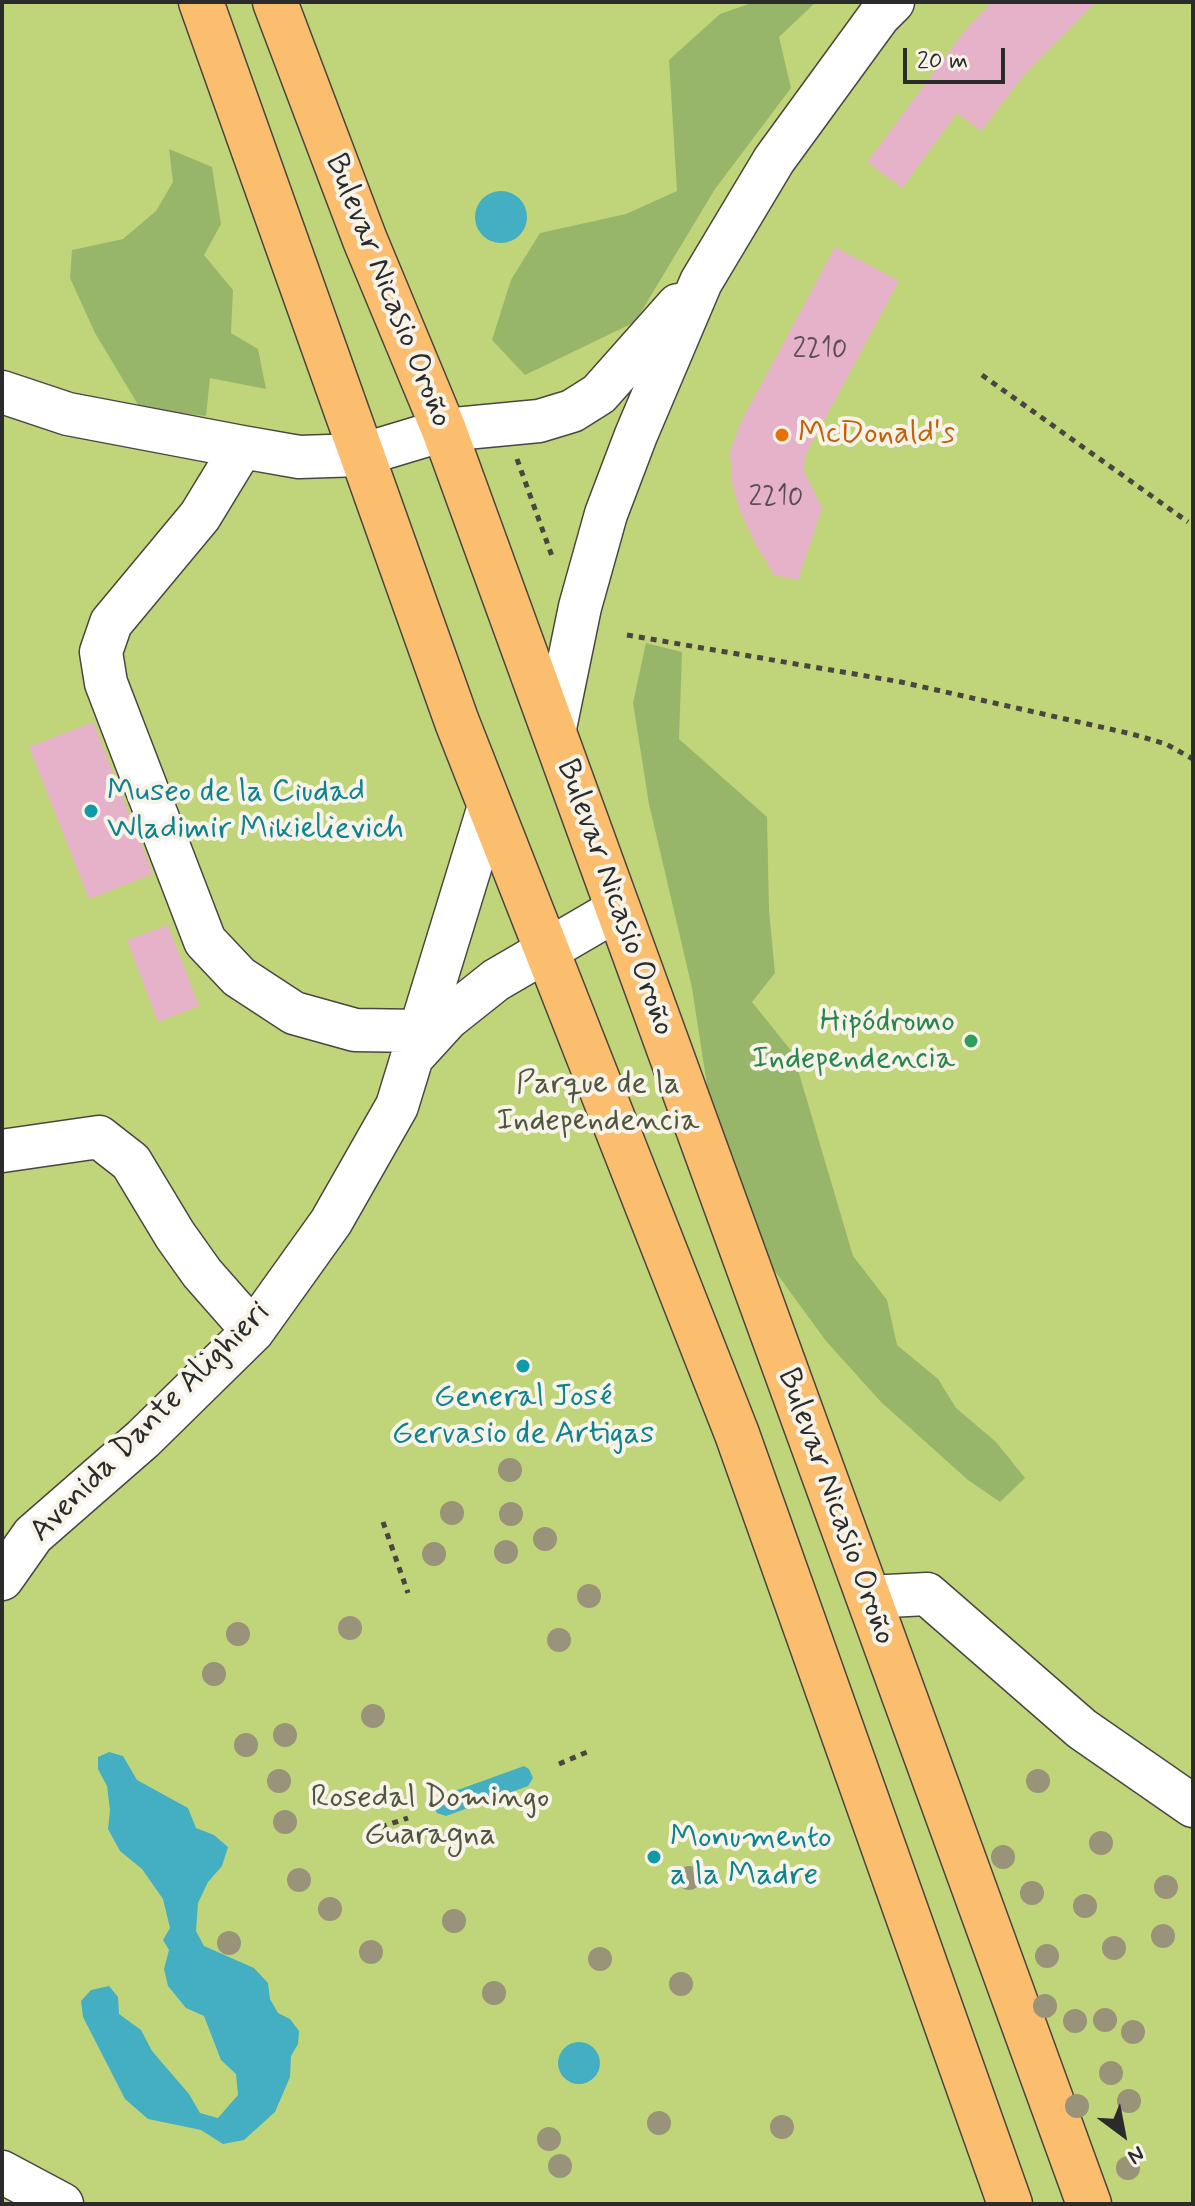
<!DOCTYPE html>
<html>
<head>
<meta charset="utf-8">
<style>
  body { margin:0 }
  #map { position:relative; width:1195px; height:2206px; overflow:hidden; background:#f3dec2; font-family:Mynerve,sans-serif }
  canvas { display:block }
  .frame { position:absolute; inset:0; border:4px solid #2b2b2b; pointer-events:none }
  .north { position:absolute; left:1083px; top:2094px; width:80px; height:80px; -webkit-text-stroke:6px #f7f3e8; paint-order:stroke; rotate:148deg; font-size:22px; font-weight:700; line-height:32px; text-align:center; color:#2b2b2b }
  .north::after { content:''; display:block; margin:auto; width:28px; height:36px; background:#2b2b2b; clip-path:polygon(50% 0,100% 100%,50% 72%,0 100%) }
  .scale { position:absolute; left:903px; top:48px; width:102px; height:36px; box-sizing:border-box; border:4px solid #2b2b2b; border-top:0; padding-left:10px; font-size:24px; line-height:28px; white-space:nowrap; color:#2b2b2b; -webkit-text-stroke:6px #f7f3e8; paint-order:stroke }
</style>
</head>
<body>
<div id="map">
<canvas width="1195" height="2206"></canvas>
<div class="frame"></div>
<div class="north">N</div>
<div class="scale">20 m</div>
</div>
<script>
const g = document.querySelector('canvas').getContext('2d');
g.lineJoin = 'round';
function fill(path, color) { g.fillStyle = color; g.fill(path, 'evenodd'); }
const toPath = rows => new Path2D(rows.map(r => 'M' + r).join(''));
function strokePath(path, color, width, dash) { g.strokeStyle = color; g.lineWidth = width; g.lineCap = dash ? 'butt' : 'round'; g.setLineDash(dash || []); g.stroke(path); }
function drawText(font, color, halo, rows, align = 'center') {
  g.font = font + ' Mynerve,sans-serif'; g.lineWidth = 8; g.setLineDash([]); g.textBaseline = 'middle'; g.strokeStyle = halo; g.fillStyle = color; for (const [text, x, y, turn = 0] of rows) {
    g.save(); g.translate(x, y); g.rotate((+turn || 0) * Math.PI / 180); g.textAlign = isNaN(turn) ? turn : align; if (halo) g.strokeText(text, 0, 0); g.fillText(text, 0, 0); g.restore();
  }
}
fill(toPath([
  [2,2,1193,2,1193,2204,2,2204]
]), '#c0d579');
fill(toPath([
  [754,2,816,2,779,37,791,88,715,189,635,322,525,375,492,340,511,280,540,233,626,214,677,191,669,60,720,14],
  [169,149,212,167,221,224,204,255,233,290,231,333,258,349,266,389,210,378,206,416,140,408,95,333,70,278,72,250,123,239,156,211,173,182],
  [646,643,682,652,679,739,767,817,769,910,775,973,752,1002,793,1053,853,1256,887,1300,897,1345,938,1379,956,1408,996,1442,1025,1478,1000,1502,968,1480,881,1402,826,1341,761,1252,711,1111,692,988,649,804,633,703]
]), '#98b669');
fill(toPath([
  '475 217a26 26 0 1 1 52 0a26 26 0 1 1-52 0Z',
  [109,1752,123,1756,137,1780,188,1808,196,1828,214,1835,228,1847,222,1866,208,1882,198,1903,196,1931,204,1946,254,1968,268,1983,270,1999,278,2013,290,2019,299,2031,298,2044,291,2056,290,2077,275,2112,244,2140,223,2144,201,2130,148,2119,125,2099,83,2017,81,2001,91,1990,109,1986,118,1997,119,2014,141,2030,152,2051,189,2094,200,2113,218,2118,238,2095,236,2074,221,2060,204,2016,186,2008,168,1986,164,1969,169,1950,163,1940,170,1928,163,1899,142,1869,120,1851,108,1829,110,1810,107,1786,98,1769,98,1757],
  [524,1766,529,1769,533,1778,528,1786,446,1816,437,1813,433,1805,441,1796],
  '558 2063a21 21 0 1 1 42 0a21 21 0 1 1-42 0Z'
]), '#44afc3');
fill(toPath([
  [992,2,1096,2,1023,76,981,131,957,113,902,188,867,162,966,29],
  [835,247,899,281,805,456,804,471,822,508,798,580,774,575,755,543,740,511,732,483,730,452,741,422],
  [93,722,153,874,89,899,29,747],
  [168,925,199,1006,158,1022,127,940]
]), '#e5b2ca');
const minor = toPath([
  [2,392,68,414,242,447,299,457,361,455,444,430,539,421,572,411,599,394,678,305],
  [242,447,200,516,111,623,101,652,106,683,205,941,239,977,294,1013,355,1030,421,1031],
  [554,733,580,607,606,514,636,435,701,282,774,160,879,16,893,2],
  [416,1053,447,1019,496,980,618,909],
  [2,1151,99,1137,131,1162,175,1235,202,1273,253,1331],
  [2,1579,33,1535,143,1439,253,1331,331,1222,397,1106,489,806],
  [868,1597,927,1594,1082,1729,1193,1806],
  [2,2172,62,2204]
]);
const major = toPath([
  [201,2,457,722,737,1434,1010,2204],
  [275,2,365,240,444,430,1089,2204]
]);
strokePath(minor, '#494642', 45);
strokePath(major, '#494642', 47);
strokePath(toPath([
  [982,375,1188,522],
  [517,459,553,559],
  [627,635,901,682,1132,734,1166,744,1193,759],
  [383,1522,408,1593],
  [559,1764,587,1752],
  [381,1827,408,1818]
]), '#494642', 5, [6, 6]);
strokePath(minor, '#fff', 42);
strokePath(major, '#fbbe6e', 44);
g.fillStyle = '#999379';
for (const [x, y] of [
  [510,1470],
  [452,1513],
  [511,1514],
  [545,1539],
  [506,1552],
  [434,1554],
  [589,1596],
  [350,1628],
  [238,1634],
  [559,1640],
  [214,1674],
  [373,1716],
  [285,1735],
  [246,1745],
  [279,1781],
  [1038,1781],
  [285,1822],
  [1101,1843],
  [1003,1857],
  [689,1878],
  [299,1880],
  [1166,1887],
  [1032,1893],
  [1085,1906],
  [330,1909],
  [454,1921],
  [1163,1936],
  [229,1943],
  [1114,1948],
  [371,1952],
  [1047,1956],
  [600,1959],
  [681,1984],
  [494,1993],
  [1045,2006],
  [1105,2020],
  [1075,2021],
  [1133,2032],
  [1111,2073],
  [1129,2101],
  [1077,2106],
  [659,2123],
  [782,2127],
  [549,2139],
  [560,2166],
  [1128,2168]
]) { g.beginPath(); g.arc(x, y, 12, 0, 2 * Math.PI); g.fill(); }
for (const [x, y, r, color] of [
  [782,435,8,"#e8710a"],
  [91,811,8,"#0f9aa8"],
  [971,1041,8,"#2e9e5b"],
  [523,1366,8,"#0f9aa8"],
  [654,1857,8,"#0f9aa8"]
]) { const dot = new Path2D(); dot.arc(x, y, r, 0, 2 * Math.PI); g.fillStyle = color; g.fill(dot); strokePath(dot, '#f7f3e8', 3); }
drawText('28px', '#5a4d53', null, [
  ["2210",820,351],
  ["2210",776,499]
]);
drawText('32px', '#2b2b2b', '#f7f3e8', [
  ["Bulevar Nicasio Oroño",387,291,68],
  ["Bulevar Nicasio Oroño",614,898,70],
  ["Avenida Dante Alighieri",151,1423,-45],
  ["Bulevar Nicasio Oroño",835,1507,70]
]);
drawText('32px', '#c56008', '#f7f3e8', [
  ["McDonald's",798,435]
], 'left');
drawText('32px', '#0d838f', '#f7f3e8', [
  ["Museo de la Ciudad",107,793],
  ["Wladimir Mikielievich",107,830],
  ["General José",523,1398,"center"],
  ["Gervasio de Artigas",523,1435,"center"],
  ["Monumento",670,1839],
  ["a la Madre",670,1876]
], 'left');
drawText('32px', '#27864d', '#f7f3e8', [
  ["Hipódromo",955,1023],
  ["Independencia",955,1060]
], 'right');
drawText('32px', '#50563e', '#f7f3e8', [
  ["Parque de la",598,1085],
  ["Independencia",598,1122],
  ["Rosedal Domingo",430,1799],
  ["Guaragna",430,1836]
]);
</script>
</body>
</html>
